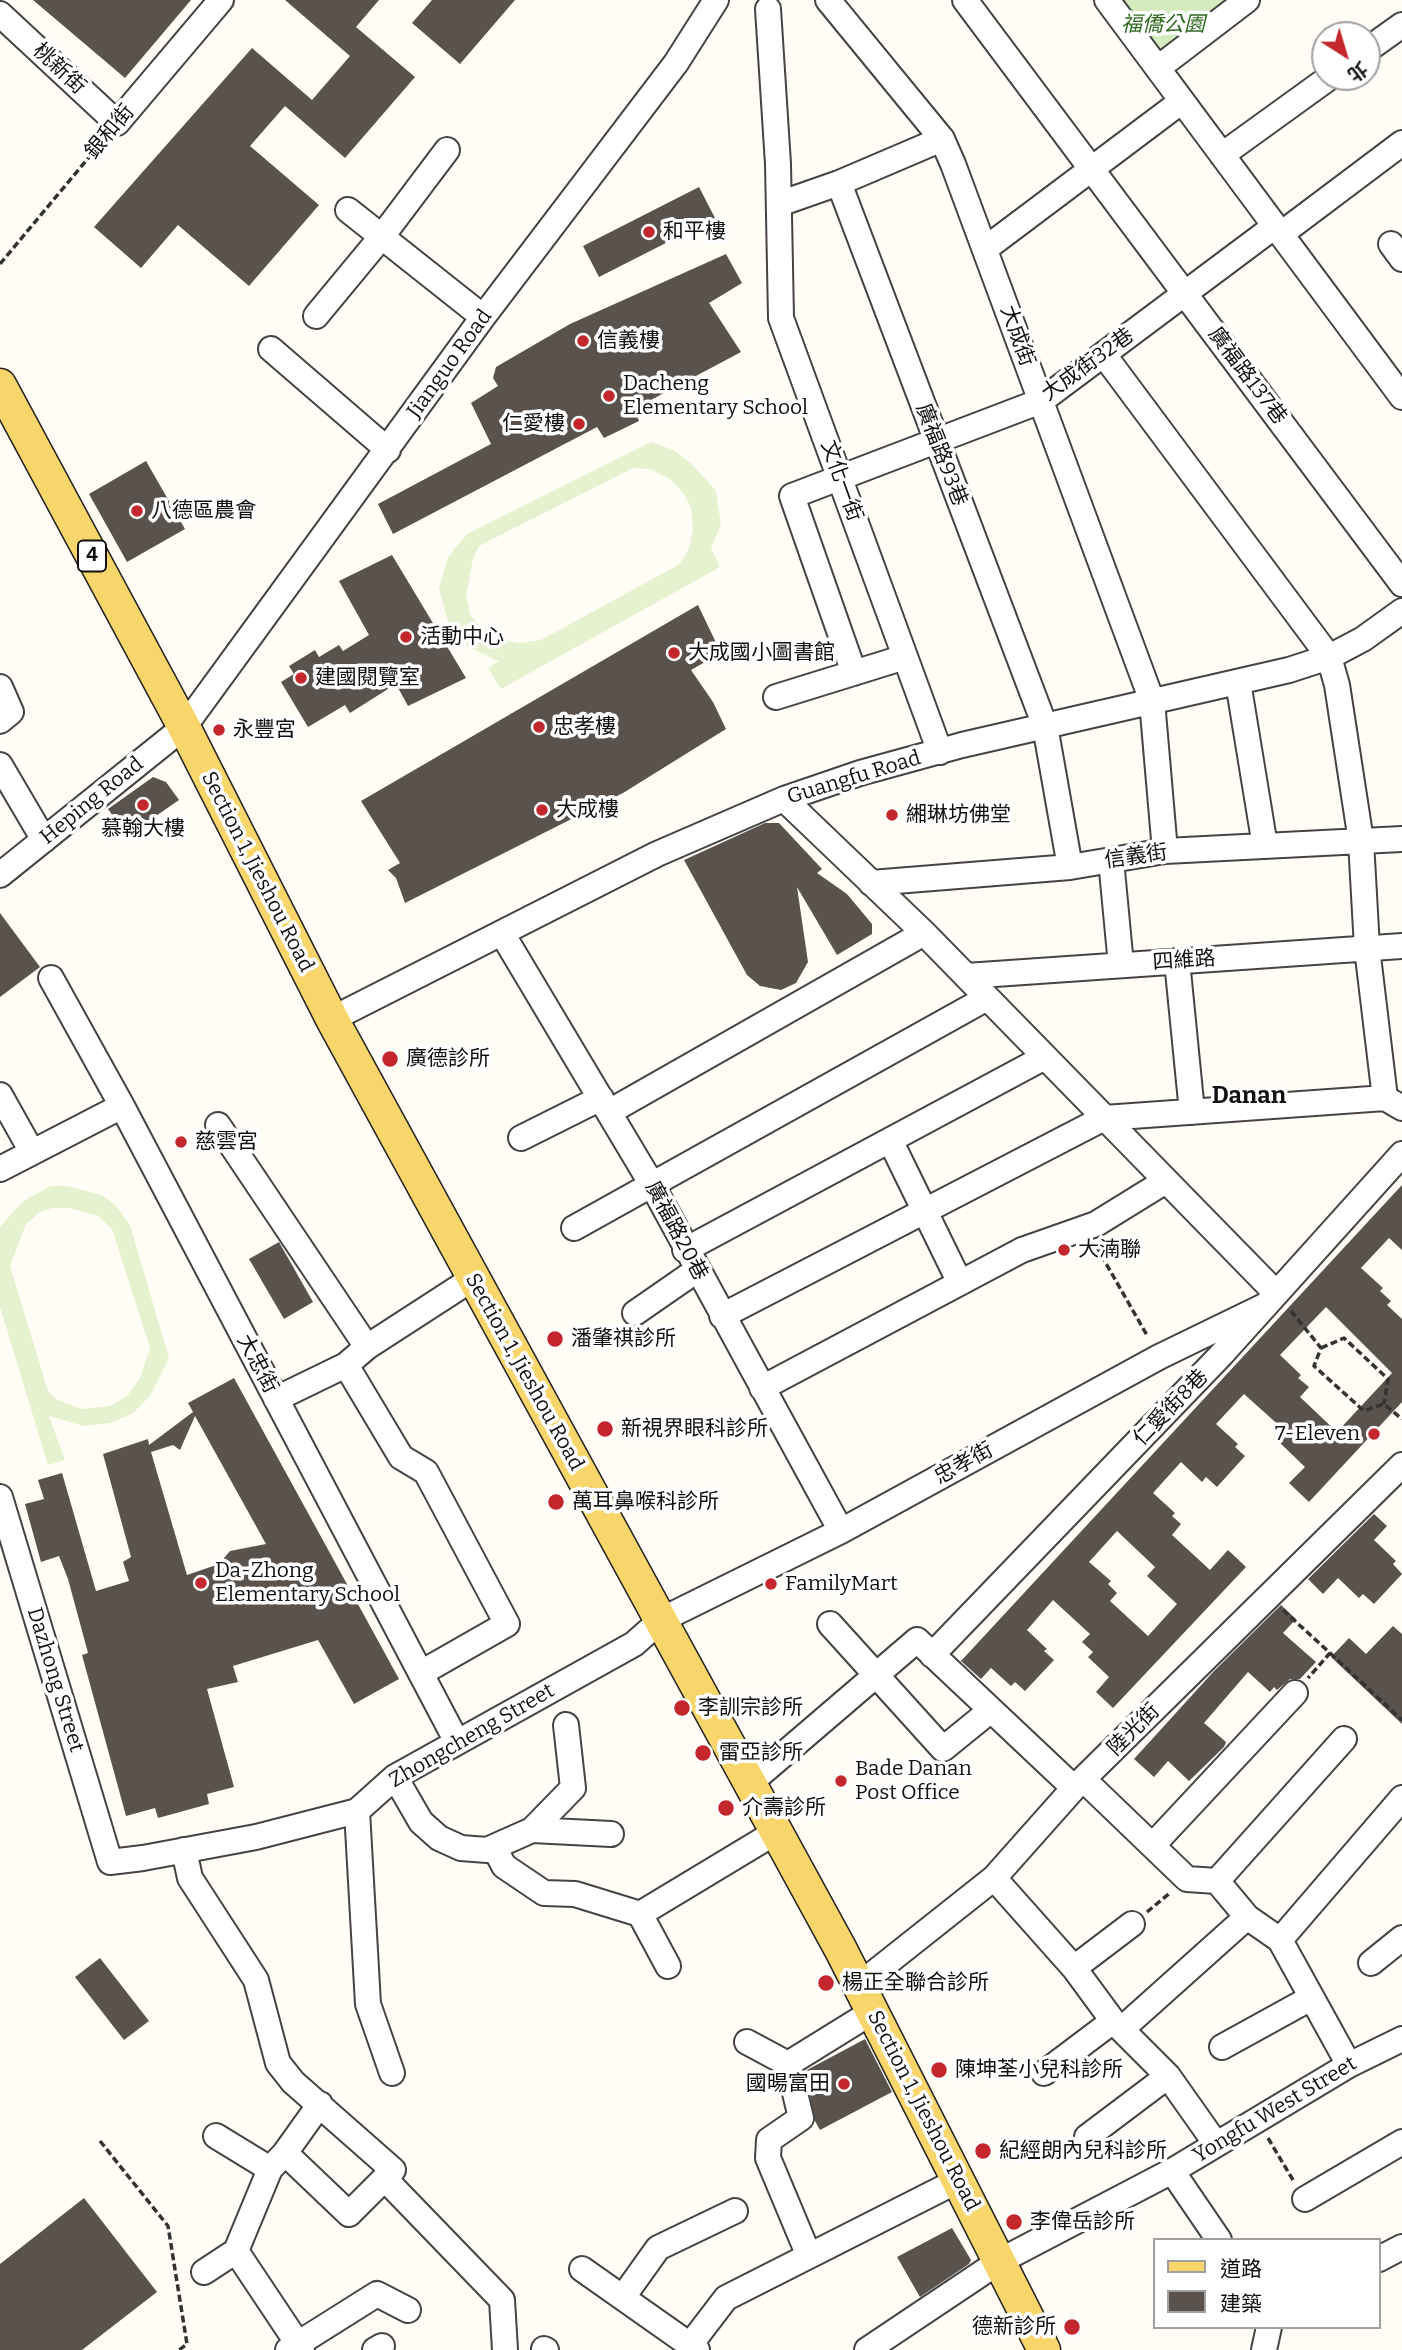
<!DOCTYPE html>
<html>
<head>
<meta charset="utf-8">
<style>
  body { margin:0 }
  #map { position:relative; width:1402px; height:2350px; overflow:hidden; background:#fffdf5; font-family:Bitter,"Noto Sans TC",serif }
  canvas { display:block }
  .legend { position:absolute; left:1153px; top:2238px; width:228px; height:91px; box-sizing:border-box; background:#fff; border:2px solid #a0a0a0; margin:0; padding:9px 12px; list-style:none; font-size:21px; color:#111 }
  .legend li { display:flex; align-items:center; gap:14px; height:35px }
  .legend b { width:35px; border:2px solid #a0a0a0 }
  .north { position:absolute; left:1311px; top:21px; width:70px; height:70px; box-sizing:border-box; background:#fff; border:2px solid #a0a0a0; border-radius:50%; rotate:143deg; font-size:19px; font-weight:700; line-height:28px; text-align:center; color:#111 }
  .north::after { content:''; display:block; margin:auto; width:24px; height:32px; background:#c4262e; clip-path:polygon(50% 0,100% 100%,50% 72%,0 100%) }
</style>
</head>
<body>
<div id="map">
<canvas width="1402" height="2350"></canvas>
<ul class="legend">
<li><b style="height:9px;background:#f9d66b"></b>道路</li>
<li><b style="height:19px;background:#5a524d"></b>建築</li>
</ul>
<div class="north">北</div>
</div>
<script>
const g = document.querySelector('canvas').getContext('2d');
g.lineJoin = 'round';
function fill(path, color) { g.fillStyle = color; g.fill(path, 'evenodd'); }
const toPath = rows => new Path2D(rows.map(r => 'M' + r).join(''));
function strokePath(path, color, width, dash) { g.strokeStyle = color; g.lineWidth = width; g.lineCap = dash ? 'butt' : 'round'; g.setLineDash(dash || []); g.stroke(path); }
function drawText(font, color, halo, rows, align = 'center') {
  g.font = font + ' Bitter,"Noto Sans TC",serif'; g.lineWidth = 7; g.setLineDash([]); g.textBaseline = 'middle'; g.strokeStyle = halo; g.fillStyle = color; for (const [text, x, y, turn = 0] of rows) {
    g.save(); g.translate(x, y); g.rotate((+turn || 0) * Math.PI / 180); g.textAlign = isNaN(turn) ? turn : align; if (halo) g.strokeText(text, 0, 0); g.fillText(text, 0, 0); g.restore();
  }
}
fill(toPath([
  [1114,0,1237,0,1159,60]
]), '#d5ebbd');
fill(toPath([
  [651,442,673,450,692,464,716,491,721,525,711,548,720,567,501,689,488,668,499,661,468,647,447,619,439,588,448,557,467,534],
  [633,468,650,469,670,479,684,494,691,508,693,528,690,546,680,564,541,640,519,643,497,639,483,629,470,615,466,595,473,559,479,546],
  [51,1186,67,1186,102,1195,116,1206,130,1225,169,1358,150,1396,133,1413,111,1423,84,1426,49,1416,65,1460,48,1465,0,1307,0,1227,23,1201],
  [52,1208,70,1208,98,1216,112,1229,150,1348,140,1378,127,1396,110,1406,81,1409,56,1399,48,1391,10,1266,26,1224,40,1212]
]), '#e6f2cf');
fill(toPath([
  [33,0,191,0,125,78],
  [285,0,379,0,356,27,415,77,345,158,285,106,250,146,319,205,249,286,178,225,141,268,94,227,252,48,312,100,350,56],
  [432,0,515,0,460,64,412,23],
  [699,187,715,218,599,277,583,246],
  [726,254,742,283,709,303,741,352,634,409,639,421,604,438,597,427,393,534,378,504,491,444,471,403,498,386,493,378,496,367,570,324],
  [146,461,185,529,127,562,89,494],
  [392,555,466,678,408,706,396,684,350,713,345,705,308,727,281,682,294,674,289,666,315,650,319,657,339,645,343,651,369,635,339,581],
  [698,605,721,653,691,670,713,702,726,729,623,793,405,903,396,878,388,870,400,863,361,801],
  [153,777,166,782,179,800,127,836,108,809],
  [765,823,779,823,822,869,817,873,847,894,872,924,872,934,837,955,797,887,808,962,796,983,781,990,760,986,747,975,684,860],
  [0,913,40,967,0,997],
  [1402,1185,1402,1250,1389,1238,1361,1268,1383,1288,1380,1291,1391,1301,1387,1305,1402,1319,1402,1402,1309,1502,1289,1483,1305,1467,1275,1438,1283,1429,1244,1394,1216,1424,1238,1444,1235,1447,1245,1456,1217,1487,1206,1477,1202,1482,1181,1462,1153,1493,1175,1513,1172,1516,1181,1524,1172,1535,1210,1570,1228,1550,1246,1567,1113,1708,1096,1692,1109,1677,1088,1657,1093,1652,1082,1642,1090,1634,1053,1600,1027,1630,1047,1649,1044,1651,1054,1660,1025,1691,1015,1682,1011,1686,991,1668,981,1679,961,1661],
  [1326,1307,1392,1373,1337,1432,1300,1397,1309,1387,1298,1378,1301,1375,1280,1355],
  [1117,1531,1155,1567,1147,1576,1177,1604,1148,1636,1110,1601,1117,1593,1108,1584,1111,1581,1089,1562],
  [279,1242,313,1302,284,1319,249,1259],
  [234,1378,399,1679,354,1704,318,1640,233,1666,238,1682,207,1689,234,1787,207,1794,209,1804,158,1818,155,1808,126,1816,82,1655,88,1653,68,1579,59,1556,41,1562,25,1504,44,1499,38,1480,62,1473,96,1591,129,1581,123,1562,131,1557,103,1454,148,1439,149,1445,193,1412,188,1403],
  [195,1416,266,1544,230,1551,219,1564,187,1575,151,1452,173,1445,180,1450],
  [1374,1514,1387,1526,1374,1540,1396,1561,1393,1564,1402,1574,1374,1604,1363,1594,1359,1598,1338,1578,1323,1594,1308,1579],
  [1281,1605,1296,1619,1283,1633,1316,1662,1300,1679,1290,1679,1277,1690,1274,1687,1270,1692,1248,1672,1204,1723,1226,1742,1224,1747,1189,1781,1168,1761,1154,1777,1134,1759,1214,1671],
  [1393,1626,1402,1634,1402,1724,1331,1657,1349,1638,1366,1654],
  [100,1958,149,2021,124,2040,75,1977],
  [865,2039,892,2092,820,2130,815,2121,805,2071],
  [84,2198,157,2292,82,2350,0,2350,0,2264],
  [952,2228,971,2260,969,2264,920,2297,897,2257]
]), '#5a524d');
const minor = toPath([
  [828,0,942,139,953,164,1152,701,1165,851],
  [965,0,1402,584],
  [1107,0,1402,397],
  [768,9,778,164,781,318,940,752],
  [0,14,117,123,221,0],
  [1367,50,1402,25],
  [1158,68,1247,0],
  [1222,155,1330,77],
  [839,183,1045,726,1070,867],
  [779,204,839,183,942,139],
  [348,210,483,317],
  [1281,234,1402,143],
  [1391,244,1402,259],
  [985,249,1182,101],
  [316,316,383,235,447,150],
  [271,349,388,450],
  [1104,355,1329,657,1337,685,1361,841,1367,948,1385,1098],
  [854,673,792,496,1041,401,1275,226],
  [1238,682,1265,846],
  [0,687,11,712,0,721],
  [776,697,905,657],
  [0,765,44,840],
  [784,799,924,933,1276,1293],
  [1111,860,1121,965],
  [0,875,184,727,483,317,676,63,716,0],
  [871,883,1070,867,1165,851,1402,839],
  [503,935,651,1183,841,1531],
  [1177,961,1192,1112],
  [966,976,1402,946],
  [51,978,122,1106],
  [332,1019,657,854,784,799,860,773,962,745,1289,670,1329,657,1363,639,1402,611],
  [0,1095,32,1152],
  [609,1112,924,933],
  [218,1125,367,1347],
  [521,1138,601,1098],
  [890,1140,960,1283],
  [0,1169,122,1106,457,1742],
  [574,1228,987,998],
  [685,1250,1045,1057],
  [635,1313,697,1270],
  [722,1316,1104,1118,1385,1098,1402,1108],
  [346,1365,401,1457,426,1472,507,1624,421,1673],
  [762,1388,1022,1250,1096,1224,1164,1182],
  [276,1399,346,1365,367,1347,472,1279],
  [0,1497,110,1862,143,1858,256,1837,357,1811,395,1777,634,1644,661,1620,841,1531,1159,1357,1264,1306],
  [830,1624,943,1749,991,1710],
  [932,1655,1221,1355,1402,1154],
  [395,1777,421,1822,439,1838,461,1848,487,1850,532,1830,611,1834],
  [1084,1780,1187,1879,1217,1881,1247,1917,1280,1940,1349,2065],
  [750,1783,917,1640,1074,1788],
  [357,1811,368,2004,392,2073],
  [532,1830,573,1788,566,1725],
  [1153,1845,1295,1693],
  [494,1847,504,1866,544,1893,575,1894,640,1914,776,1832],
  [184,1850,190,1878,256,1980,278,2063,293,2082,393,2170,349,2214,285,2153],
  [994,1878,1074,1968,1113,2021,1168,2076,1216,2144],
  [1217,1881,1344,1739],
  [640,1914,668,1966],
  [1280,1940,1402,1798],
  [1371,1963,1402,1938],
  [1074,1968,1132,1924],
  [859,1985,994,1878,1074,1788,1402,1465],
  [1123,2028,1247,1917],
  [747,2042,788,2064],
  [1222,2047,1311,1998],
  [1044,2073,1113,2021],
  [216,2136,270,2169],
  [1087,2137,1168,2076],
  [1172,2171,1219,2240],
  [385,2179,502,2300,505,2350],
  [1305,2199,1402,2142],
  [236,2251,270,2169,285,2153,320,2104],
  [236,2251,302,2350],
  [809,2256,768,2158,769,2140,801,2118,788,2064,872,2012],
  [1379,2259,1402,2247],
  [582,2269,697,2350],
  [204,2272,236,2251],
  [623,2297,658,2248,735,2211],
  [690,2345,726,2298,959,2180],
  [544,2349,546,2350],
  [288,2350,377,2294,408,2310],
  [375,2350,382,2346],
  [867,2350,1000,2261,1172,2171,1349,2065,1402,2039],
  [1264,2350,1269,2327]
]);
const major = toPath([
  [0,385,184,727,332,1019,841,1950,1044,2350]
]);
strokePath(minor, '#444', 28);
strokePath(major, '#222', 35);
strokePath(toPath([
  [0,264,105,138],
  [1096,1246,1148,1337],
  [1291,1311,1321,1348,1314,1366,1364,1411,1384,1404,1402,1419],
  [1321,1348,1344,1338,1388,1379,1384,1404],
  [1283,1610,1330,1653,1308,1678],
  [1330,1653,1402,1720],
  [1147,1912,1171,1892],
  [1268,2138,1293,2180],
  [100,2141,168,2226,187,2344,179,2350]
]), '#333', 3.5, [7, 3.5]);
strokePath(minor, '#fff', 24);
strokePath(major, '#f9d66b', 32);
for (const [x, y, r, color] of [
  [649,232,7,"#c4262e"],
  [583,341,7,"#c4262e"],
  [609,396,7,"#c4262e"],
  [579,424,7,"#c4262e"],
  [137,511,7,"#c4262e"],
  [406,637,7,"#c4262e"],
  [674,653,7,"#c4262e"],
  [301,678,7,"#c4262e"],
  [539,727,7,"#c4262e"],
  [219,730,7,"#c4262e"],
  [143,805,7,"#c4262e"],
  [542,810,7,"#c4262e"],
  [892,815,7,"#c4262e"],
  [390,1059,9,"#c4262e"],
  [181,1142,7,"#c4262e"],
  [1064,1250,7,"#c4262e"],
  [555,1339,9,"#c4262e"],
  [605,1429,9,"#c4262e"],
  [1374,1434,7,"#c4262e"],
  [556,1502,9,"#c4262e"],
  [201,1583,7,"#c4262e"],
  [771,1584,7,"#c4262e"],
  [682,1708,9,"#c4262e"],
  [703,1753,9,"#c4262e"],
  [841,1781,7,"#c4262e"],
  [726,1808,9,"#c4262e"],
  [826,1983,9,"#c4262e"],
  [939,2070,9,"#c4262e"],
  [844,2084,7,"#c4262e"],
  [983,2151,9,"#c4262e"],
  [1014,2222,9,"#c4262e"],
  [1072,2327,9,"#c4262e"]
]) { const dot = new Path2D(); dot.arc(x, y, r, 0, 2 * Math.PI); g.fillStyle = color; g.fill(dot); strokePath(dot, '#fff', 2.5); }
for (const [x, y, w] of [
  [92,556,28]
]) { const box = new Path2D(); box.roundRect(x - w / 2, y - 15.5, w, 31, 5); g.fillStyle = '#fff'; g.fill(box); strokePath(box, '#111', 2); }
drawText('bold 19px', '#111', null, [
  ["4",92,556]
]);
drawText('italic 21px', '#2f6b1f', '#fff', [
  ["福僑公園",1163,25]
]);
drawText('21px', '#111', '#fff', [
  ["桃新街",59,69,43],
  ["銀和街",110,132,-50],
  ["大成街",1017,336,70],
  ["Jianguo Road",450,364,-54],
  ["大成街32巷",1088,365,-36],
  ["廣福路137巷",1247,376,53],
  ["廣福路93巷",941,455,69],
  ["文化一街",841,481,70],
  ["Guangfu Road",854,778,-17],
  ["Heping Road",92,801,-39],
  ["信義街",1136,857,-8],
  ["Section 1, Jieshou Road",257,872,63],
  ["四維路",1184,961,-4],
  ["廣福路20巷",676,1231,62],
  ["大忠街",257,1364,62],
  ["Section 1, Jieshou Road",524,1372,61],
  ["仁愛街8巷",1171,1408,-46],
  ["忠孝街",964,1464,-29],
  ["Dazhong Street",55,1680,73],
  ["陸光街",1134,1730,-45],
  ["Zhongcheng Street",472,1736,-30],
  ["Yongfu West Street",1275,2110,-31],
  ["Section 1, Jieshou Road",923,2111,63]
]);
drawText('21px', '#111', '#fff', [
  ["和平樓",663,232],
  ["信義樓",597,341],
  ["Dacheng",623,384],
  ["Elementary School",623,408],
  ["仁愛樓",565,424,"right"],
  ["八德區農會",151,511],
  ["活動中心",420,637],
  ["大成國小圖書館",688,653],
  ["建國閱覽室",315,678],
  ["忠孝樓",553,727],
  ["永豐宮",233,730],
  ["大成樓",556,810],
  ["緗琳坊佛堂",906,815],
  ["慕翰大樓",143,829,"center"],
  ["廣德診所",406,1059],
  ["慈雲宮",195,1142],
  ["大湳聯",1078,1250],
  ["潘肇祺診所",571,1339],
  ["新視界眼科診所",621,1429],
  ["7-Eleven",1360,1434,"right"],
  ["萬耳鼻喉科診所",572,1502],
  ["Da-Zhong",215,1571],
  ["Elementary School",215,1595],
  ["FamilyMart",785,1584],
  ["李訓宗診所",698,1708],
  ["雷亞診所",719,1753],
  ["Bade Danan",855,1769],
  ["Post Office",855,1793],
  ["介壽診所",742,1808],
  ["楊正全聯合診所",842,1983],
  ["陳坤荃小兒科診所",955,2070],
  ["國暘富田",830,2084,"right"],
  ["紀經朗內兒科診所",999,2151],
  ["李偉岳診所",1030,2222],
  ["德新診所",1056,2327,"right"]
], 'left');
drawText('bold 24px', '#111', '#fff', [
  ["Danan",1249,1096]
]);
</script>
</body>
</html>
